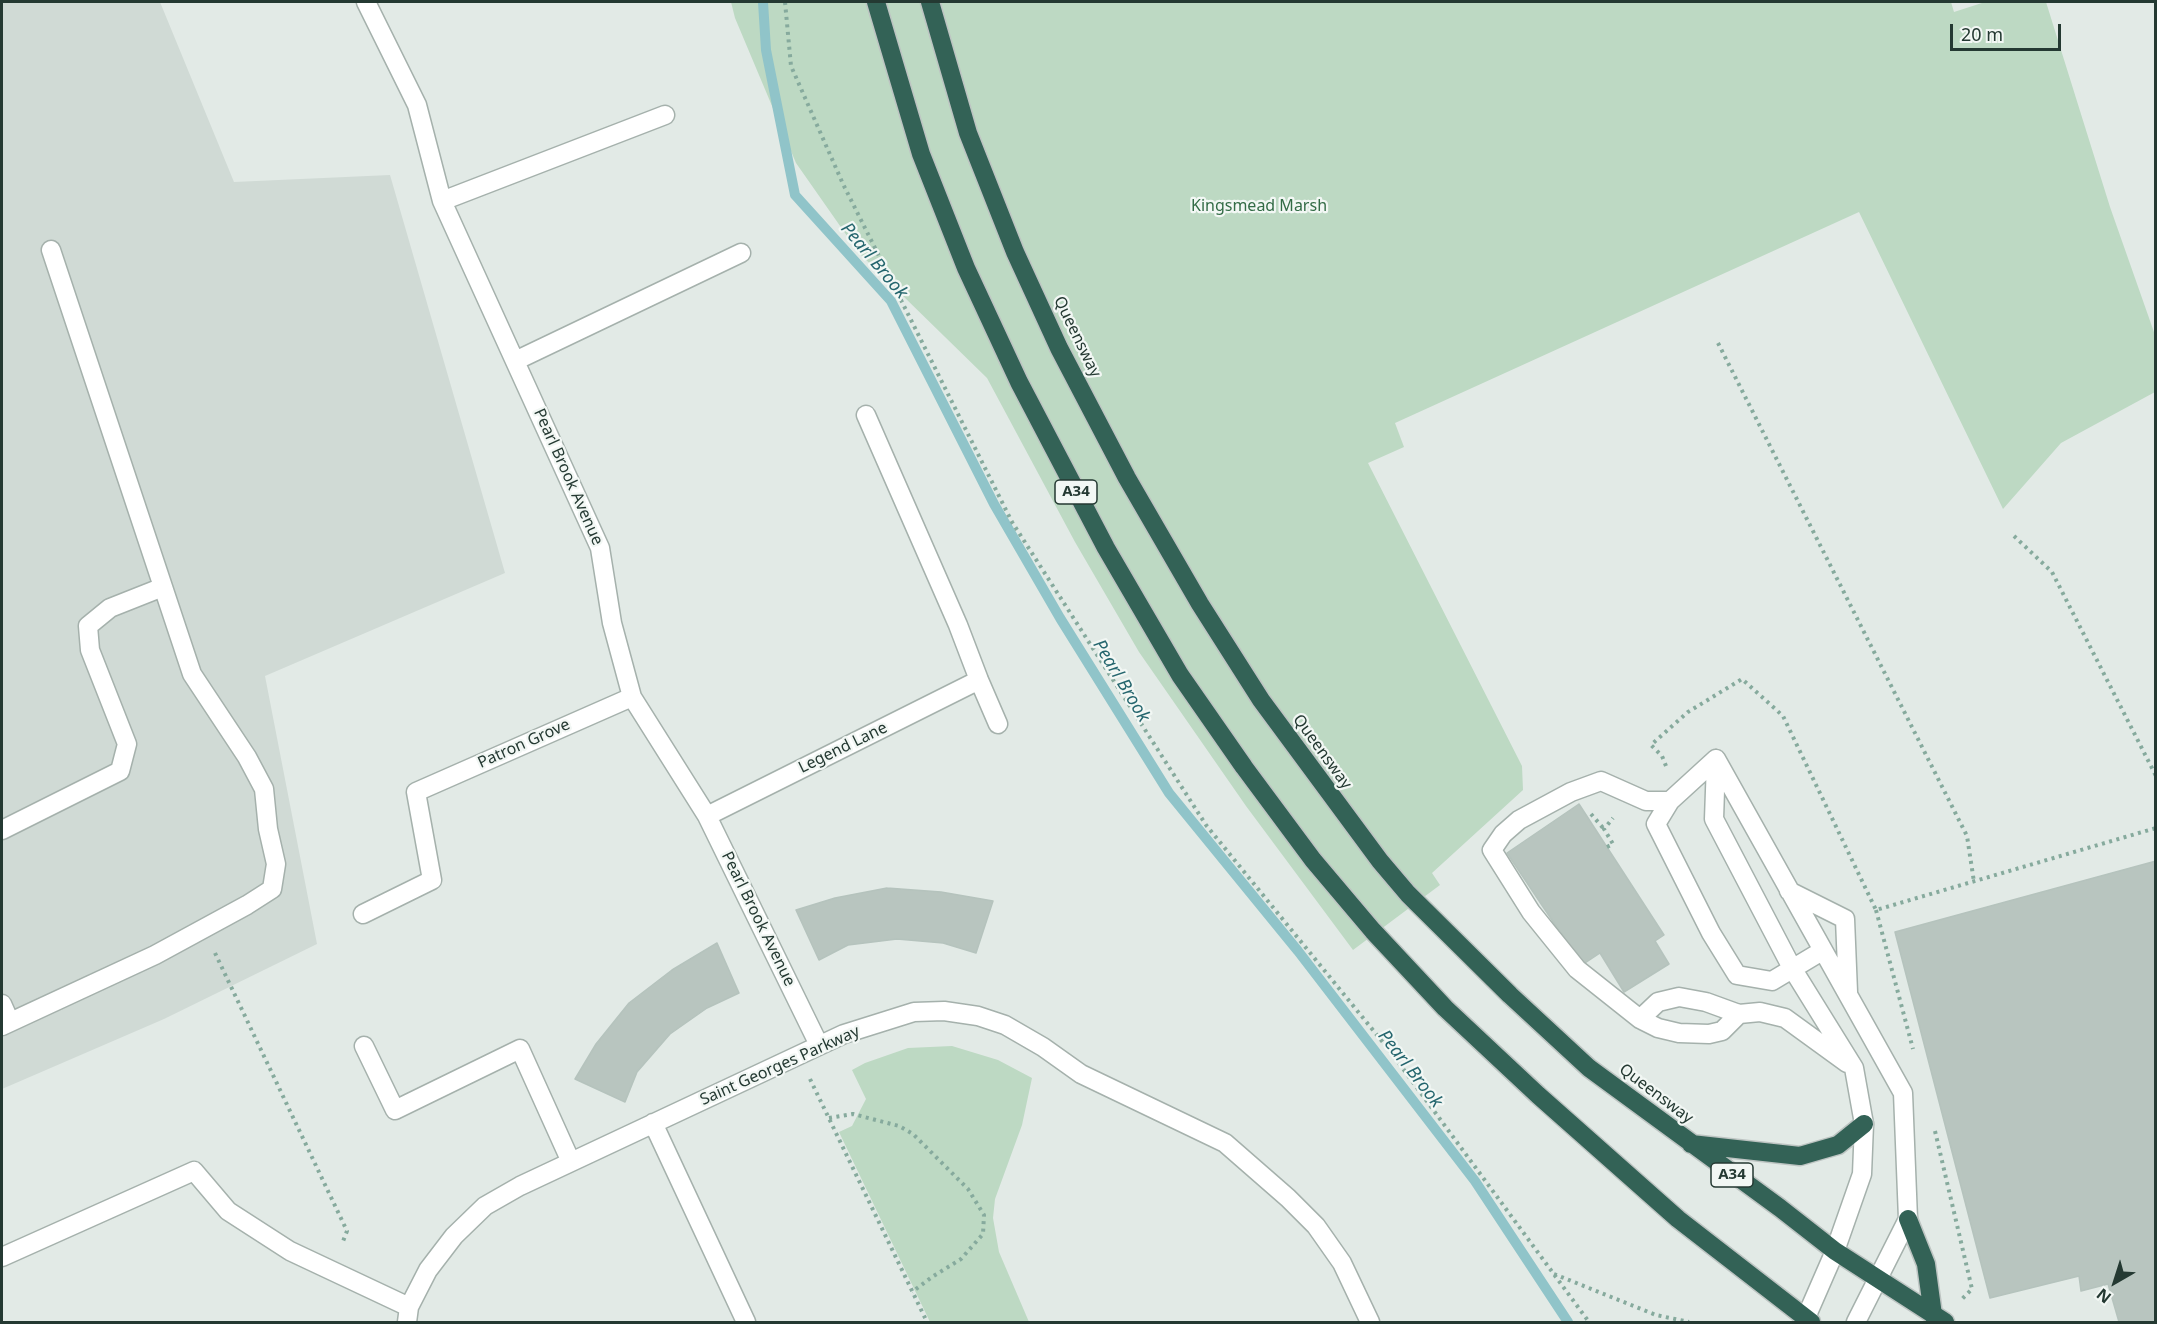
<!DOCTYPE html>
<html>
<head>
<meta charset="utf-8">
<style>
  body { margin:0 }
  #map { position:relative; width:2157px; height:1324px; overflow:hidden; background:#e2eae6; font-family:"Noto Sans",sans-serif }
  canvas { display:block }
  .frame { position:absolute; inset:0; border:3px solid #243932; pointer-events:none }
  .north { position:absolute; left:2085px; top:1252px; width:60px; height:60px; -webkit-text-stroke:4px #f2f7f4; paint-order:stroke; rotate:219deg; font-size:16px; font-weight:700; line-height:24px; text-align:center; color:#243932 }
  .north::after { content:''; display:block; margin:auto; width:21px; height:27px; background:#243932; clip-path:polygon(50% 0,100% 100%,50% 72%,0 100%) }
  .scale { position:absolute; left:1950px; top:24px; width:111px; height:27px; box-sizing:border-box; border:3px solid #243932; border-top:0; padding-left:8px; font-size:18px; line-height:21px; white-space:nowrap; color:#243932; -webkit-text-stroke:4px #f2f7f4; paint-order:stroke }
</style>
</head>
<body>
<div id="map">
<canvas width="2157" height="1324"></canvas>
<div class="frame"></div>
<div class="north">N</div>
<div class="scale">20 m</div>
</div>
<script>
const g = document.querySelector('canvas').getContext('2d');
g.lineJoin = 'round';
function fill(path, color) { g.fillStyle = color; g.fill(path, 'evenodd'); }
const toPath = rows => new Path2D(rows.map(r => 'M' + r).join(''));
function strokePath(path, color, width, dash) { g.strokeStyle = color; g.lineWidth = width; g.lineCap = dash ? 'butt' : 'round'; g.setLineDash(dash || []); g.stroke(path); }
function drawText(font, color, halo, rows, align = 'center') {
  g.font = font + ' "Noto Sans",sans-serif'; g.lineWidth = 4.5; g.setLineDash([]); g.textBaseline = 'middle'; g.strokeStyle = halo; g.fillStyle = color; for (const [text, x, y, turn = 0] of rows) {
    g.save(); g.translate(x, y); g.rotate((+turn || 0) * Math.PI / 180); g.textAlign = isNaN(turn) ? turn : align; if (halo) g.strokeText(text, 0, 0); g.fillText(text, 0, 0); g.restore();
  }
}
fill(toPath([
  [2,2,160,2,234,182,390,175,505,573,265,676,317,944,164,1019,2,1089]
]), '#d0dad5');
fill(toPath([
  [731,2,1951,2,1954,12,1985,2,2046,2,2110,207,2155,335,2155,392,2061,443,2003,509,1859,212,1395,423,1404,447,1368,463,1522,766,1523,790,1432,873,1440,885,1353,950,1246,806,1139,652,1075,542,987,378,859,253,796,163,735,18],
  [952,1046,998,1060,1032,1078,1022,1125,995,1199,993,1218,999,1252,1029,1322,930,1322,839,1132,852,1126,866,1099,852,1070,865,1063,908,1048]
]), '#bdd9c3');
strokePath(toPath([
  [763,2,766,50,795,195,891,301,994,504,1060,618,1169,793,1298,951,1475,1181,1568,1322]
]), '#90c4c9', 10);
const building = toPath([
  [1579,804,1664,935,1655,941,1669,964,1624,992,1600,953,1582,965,1507,853,1579,804],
  [2156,861,2156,1322,2119,1322,2108,1284,2081,1291,2079,1276,1990,1298,1895,932,2156,861],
  [887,888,941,892,993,901,976,953,943,943,897,939,848,945,819,960,796,910,835,898,887,888],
  [717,943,739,993,707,1008,670,1034,637,1072,625,1102,575,1079,596,1044,629,1003,672,970,717,943]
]);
fill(building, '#b8c5bf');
strokePath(building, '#b5c3bd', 1.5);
const minor = toPath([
  [366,2,417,105,442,201,600,548,612,623,632,697,707,816,819,1045],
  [442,201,665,115],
  [515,361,741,253],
  [866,415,958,625,979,680,998,724],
  [1716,759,1903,1093,1908,1219,1856,1322],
  [1716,759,1670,801,1646,801,1601,781,1571,792,1519,820,1503,834,1492,850,1531,912,1577,969,1640,1019,1658,1028,1679,1033,1709,1034,1722,1031,1739,1014],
  [1716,762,1714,819,1792,968,1854,1068,1864,1124,1862,1174,1835,1251,1804,1322],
  [1670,801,1656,824,1711,933,1737,975,1772,981,1822,951],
  [707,816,979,680],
  [2,830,120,771,127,744,90,650,88,626,110,608,163,587],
  [1789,891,1845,919,1848,992],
  [363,914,432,880,416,792,632,697],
  [2,1004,10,1022],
  [1640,1019,1658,1002,1679,997,1706,1002,1739,1014,1760,1012,1785,1018,1847,1063],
  [2,1026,155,955,247,905,272,889,276,864,268,829,264,789,247,757,192,674,51,250],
  [364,1046,395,1110,520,1049,571,1162],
  [653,1123,746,1322],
  [2,1257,194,1171,228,1211,290,1251,409,1307],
  [407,1322,409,1307,428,1270,454,1236,485,1206,520,1186,844,1034,914,1012,944,1011,978,1016,1005,1025,1043,1047,1081,1074,1225,1143,1288,1198,1316,1226,1342,1263,1370,1322]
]);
const highway = toPath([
  [876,2,921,154,966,268,1019,382,1106,548,1180,675,1244,767,1313,860,1373,931,1445,1008,1538,1095,1678,1219,1811,1322],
  [930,2,968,133,1015,252,1059,348,1127,478,1200,604,1261,700,1380,861,1408,894,1510,995,1589,1068,1780,1208,1835,1251,1945,1322],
  [1691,1144,1800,1156,1838,1145,1864,1124],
  [1908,1219,1926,1264,1933,1315]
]);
strokePath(minor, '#a5b1ac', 21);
strokePath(highway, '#bdc4c2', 21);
strokePath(toPath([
  [785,2,791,66,843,184,1012,522,1206,825,1390,1051,1589,1322],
  [1718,343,1967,836,1974,882],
  [2014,536,2052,572,2156,776],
  [1666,766,1662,756,1651,745,1688,712,1742,679,1783,716,1876,910,2156,828],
  [1591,814,1604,829],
  [1607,847,1613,844,1604,829,1613,818],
  [1876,910,1913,1049],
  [215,953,347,1231,342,1244],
  [810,1079,927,1322],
  [829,1118,853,1114,899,1126,913,1134,968,1189,984,1215,983,1234,961,1259,932,1277,912,1292],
  [1935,1131,1972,1289,1960,1301],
  [1554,1274,1656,1315,1689,1322]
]), '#86aa9d', 4, [3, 4.5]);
strokePath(minor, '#fff', 18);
strokePath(highway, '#336256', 18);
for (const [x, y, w] of [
  [1076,492,42],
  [1732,1175,42]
]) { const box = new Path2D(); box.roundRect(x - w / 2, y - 12, w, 24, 4.5); g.fillStyle = '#f2f7f4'; g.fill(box); strokePath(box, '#243932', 1.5); }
drawText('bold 15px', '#243932', null, [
  ["A34",1076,492],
  ["A34",1732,1175]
]);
drawText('16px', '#336c46', '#f2f7f4', [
  ["Kingsmead Marsh",1259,206]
]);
drawText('16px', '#243932', '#f2f7f4', [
  ["Queensway",1077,337,64],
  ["Pearl Brook Avenue",568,477,66],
  ["Patron Grove",524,744,-24],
  ["Legend Lane",843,748,-26],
  ["Queensway",1322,752,54],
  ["Pearl Brook Avenue",758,919,64],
  ["Saint Georges Parkway",780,1066,-24],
  ["Queensway",1656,1094,37]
]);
drawText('italic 18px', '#25666e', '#f2f7f4', [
  ["Pearl Brook",874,261,50],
  ["Pearl Brook",1121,681,59],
  ["Pearl Brook",1410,1069,52]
]);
</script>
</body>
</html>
